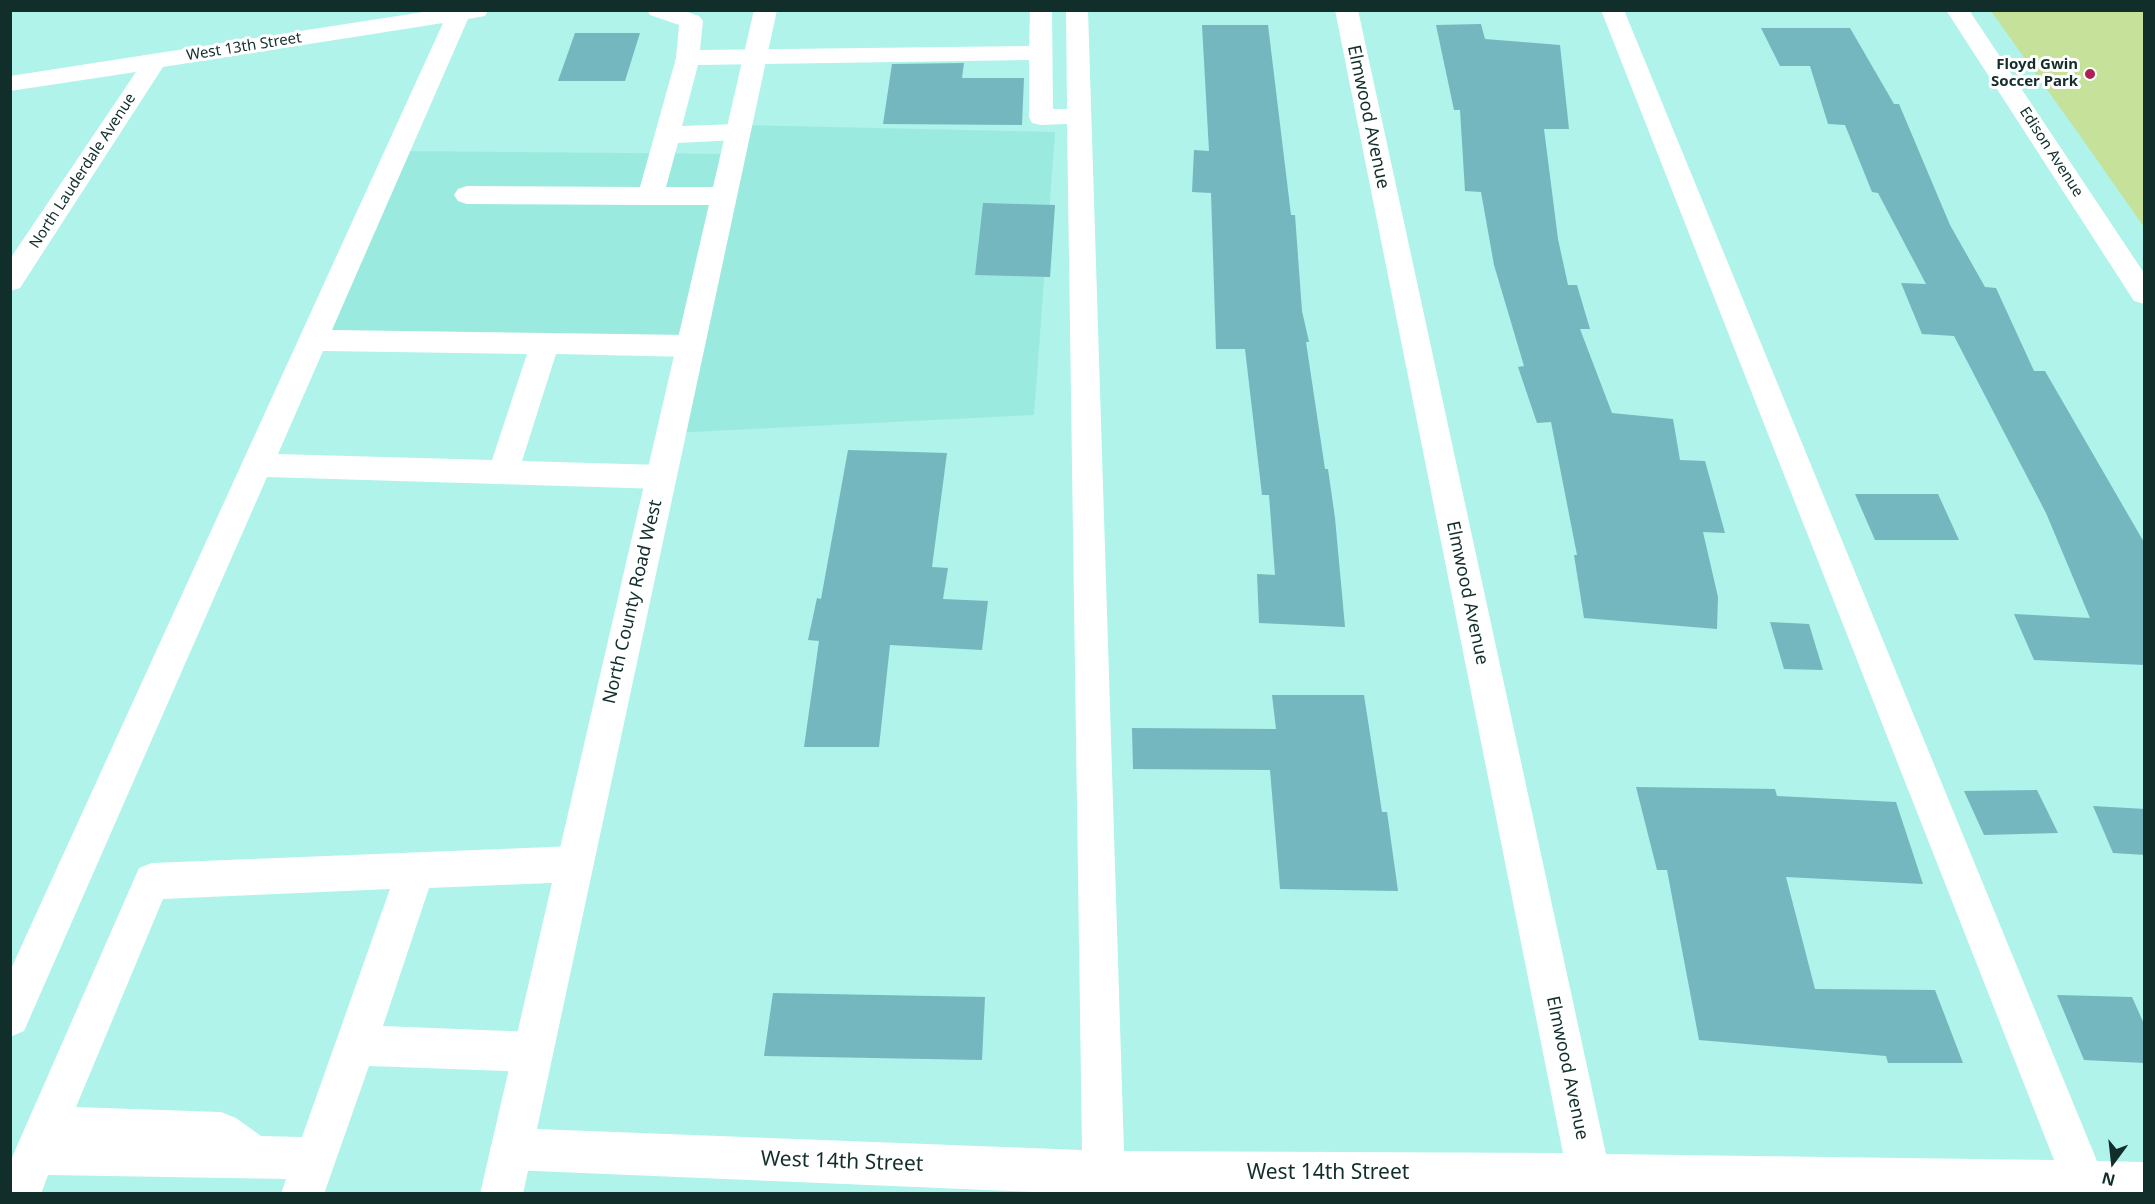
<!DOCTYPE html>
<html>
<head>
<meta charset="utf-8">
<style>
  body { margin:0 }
  #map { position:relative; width:2155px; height:1204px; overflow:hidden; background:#aff3ea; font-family:"Noto Sans",sans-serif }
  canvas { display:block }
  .frame { position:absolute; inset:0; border:12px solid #122e2b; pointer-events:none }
  .north { position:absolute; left:2083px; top:1132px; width:60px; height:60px; -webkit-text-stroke:4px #fff; paint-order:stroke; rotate:195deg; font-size:16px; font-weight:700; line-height:24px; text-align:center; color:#122e2b }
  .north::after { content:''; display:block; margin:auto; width:21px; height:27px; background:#122e2b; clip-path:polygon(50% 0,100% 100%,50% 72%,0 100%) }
</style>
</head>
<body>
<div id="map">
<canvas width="2155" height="1204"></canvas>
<div class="frame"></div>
<div class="north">N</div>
</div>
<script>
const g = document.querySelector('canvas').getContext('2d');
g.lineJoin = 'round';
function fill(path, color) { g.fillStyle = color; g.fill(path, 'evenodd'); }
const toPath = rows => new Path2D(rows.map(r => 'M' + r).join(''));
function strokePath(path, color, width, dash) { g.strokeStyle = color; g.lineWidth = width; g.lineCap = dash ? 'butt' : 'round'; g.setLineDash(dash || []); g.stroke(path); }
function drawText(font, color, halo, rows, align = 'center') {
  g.font = font + ' "Noto Sans",sans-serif'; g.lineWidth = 6; g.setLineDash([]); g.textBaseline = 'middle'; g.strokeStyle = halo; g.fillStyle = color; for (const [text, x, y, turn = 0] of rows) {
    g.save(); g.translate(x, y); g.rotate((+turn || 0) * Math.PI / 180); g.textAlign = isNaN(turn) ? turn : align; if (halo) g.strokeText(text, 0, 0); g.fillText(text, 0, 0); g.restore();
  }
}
fill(toPath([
  [740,125,1055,132,1034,415,671,433,693,337,320,337,401,151,733,154]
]), '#9beae0');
fill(toPath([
  [1991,11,2144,11,2144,227,2081,137]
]), '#c5e19a');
fill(toPath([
  [1481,24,1485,39,1560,45,1569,129,1544,129,1558,239,1568,285,1577,285,1590,329,1580,329,1612,413,1673,419,1680,460,1705,461,1725,533,1703,532,1718,597,1717,629,1584,618,1574,555,1577,555,1551,422,1537,423,1518,367,1524,366,1494,265,1481,192,1465,191,1460,110,1454,110,1436,25],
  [1202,25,1268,25,1291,215,1295,215,1302,311,1309,342,1306,342,1325,469,1328,469,1335,518,1345,627,1259,623,1257,574,1275,575,1269,495,1262,495,1245,349,1216,349,1211,193,1192,192,1194,150,1209,151],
  [1761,28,1850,28,1894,104,1899,104,1950,225,1985,287,1996,288,2034,371,2045,371,2145,544,2145,665,2034,660,2014,614,2090,618,2046,513,1954,336,1922,334,1901,283,1926,284,1878,193,1872,192,1845,125,1828,124,1810,66,1780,66],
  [575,33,640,33,625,81,558,81],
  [964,63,962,78,1024,78,1022,125,883,124,892,64],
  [983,203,1055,205,1050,277,975,275],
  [848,450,947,453,932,567,948,568,943,599,988,601,982,650,890,645,879,747,804,747,819,641,808,640,817,598,821,599],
  [1855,494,1938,494,1959,540,1875,540],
  [1770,622,1809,624,1823,670,1784,669],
  [1272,695,1364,695,1382,812,1387,812,1398,891,1280,889,1270,770,1133,769,1132,728,1276,729],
  [1636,787,1775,789,1777,796,1896,802,1923,884,1786,877,1815,989,1935,990,1963,1063,1888,1063,1886,1056,1699,1040,1667,870,1657,870],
  [2037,790,2058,833,1984,835,1964,791],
  [2093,806,2145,809,2145,855,2113,853],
  [773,993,985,997,982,1060,764,1056],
  [2057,995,2132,997,2145,1026,2145,1063,2084,1060]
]), '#74b7bf');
fill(toPath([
  [436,10,488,11,485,16,468,19,332,330,690,335,700,339,704,346,700,353,690,357,556,354,522,461,661,465,672,468,676,477,672,486,661,489,267,477,24,1031,10,1037,10,971,443,23,163,67,20,288,10,291,10,259,136,72,10,91,10,76,436,10],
  [323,351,527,354,492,460,278,454,323,351],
  [647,10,682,10,699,16,703,21,700,50,1029,46,1030,10,1052,10,1053,109,1067,109,1066,10,1088,10,1124,1151,1563,1153,1335,10,1358,10,1606,1154,2054,1160,1601,10,1624,10,2097,1161,2144,1162,2144,1194,1082,1194,511,1170,496,1164,490,1149,496,1134,511,1128,1082,1150,1067,124,1041,125,1032,123,1029,117,1029,60,698,65,682,126,738,124,747,126,750,132,747,138,738,140,678,143,666,187,724,187,733,190,737,196,733,202,724,205,651,205,467,204,458,201,454,195,458,189,467,186,640,187,676,58,679,25,650,15,647,10],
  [1946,10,1969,10,2144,273,2144,304,2134,301,1946,10],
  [575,846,588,851,594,864,588,877,575,882,429,888,383,1026,533,1032,547,1038,553,1052,547,1066,533,1072,369,1066,324,1194,281,1194,286,1179,48,1175,41,1194,10,1194,10,1162,139,868,152,863,575,846],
  [390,889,302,1137,261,1136,236,1118,221,1112,76,1107,163,899,390,889]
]), '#fff');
fill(toPath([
  [754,10,777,10,523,1194,480,1194,754,10]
]), '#fff');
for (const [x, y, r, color] of [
  [2090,74,6,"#af2054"]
]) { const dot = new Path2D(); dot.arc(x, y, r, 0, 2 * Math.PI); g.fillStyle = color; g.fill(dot); strokePath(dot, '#fff', 2); }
drawText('15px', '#122e2b', '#fff', [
  ["West 13th Street",244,47,-9],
  ["Edison Avenue",2051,152,57],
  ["North Lauderdale Avenue",83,171,-57]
]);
drawText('bold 15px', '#122e2b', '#fff', [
  ["Floyd Gwin",2078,65],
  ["Soccer Park",2078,82]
], 'right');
drawText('18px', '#122e2b', '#fff', [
  ["Elmwood Avenue",1368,117,78],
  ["Elmwood Avenue",1467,593,78],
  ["North County Road West",633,602,-77],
  ["Elmwood Avenue",1567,1068,78]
]);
drawText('21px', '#122e2b', '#fff', [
  ["West 14th Street",842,1162,2],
  ["West 14th Street",1328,1173]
]);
</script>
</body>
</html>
